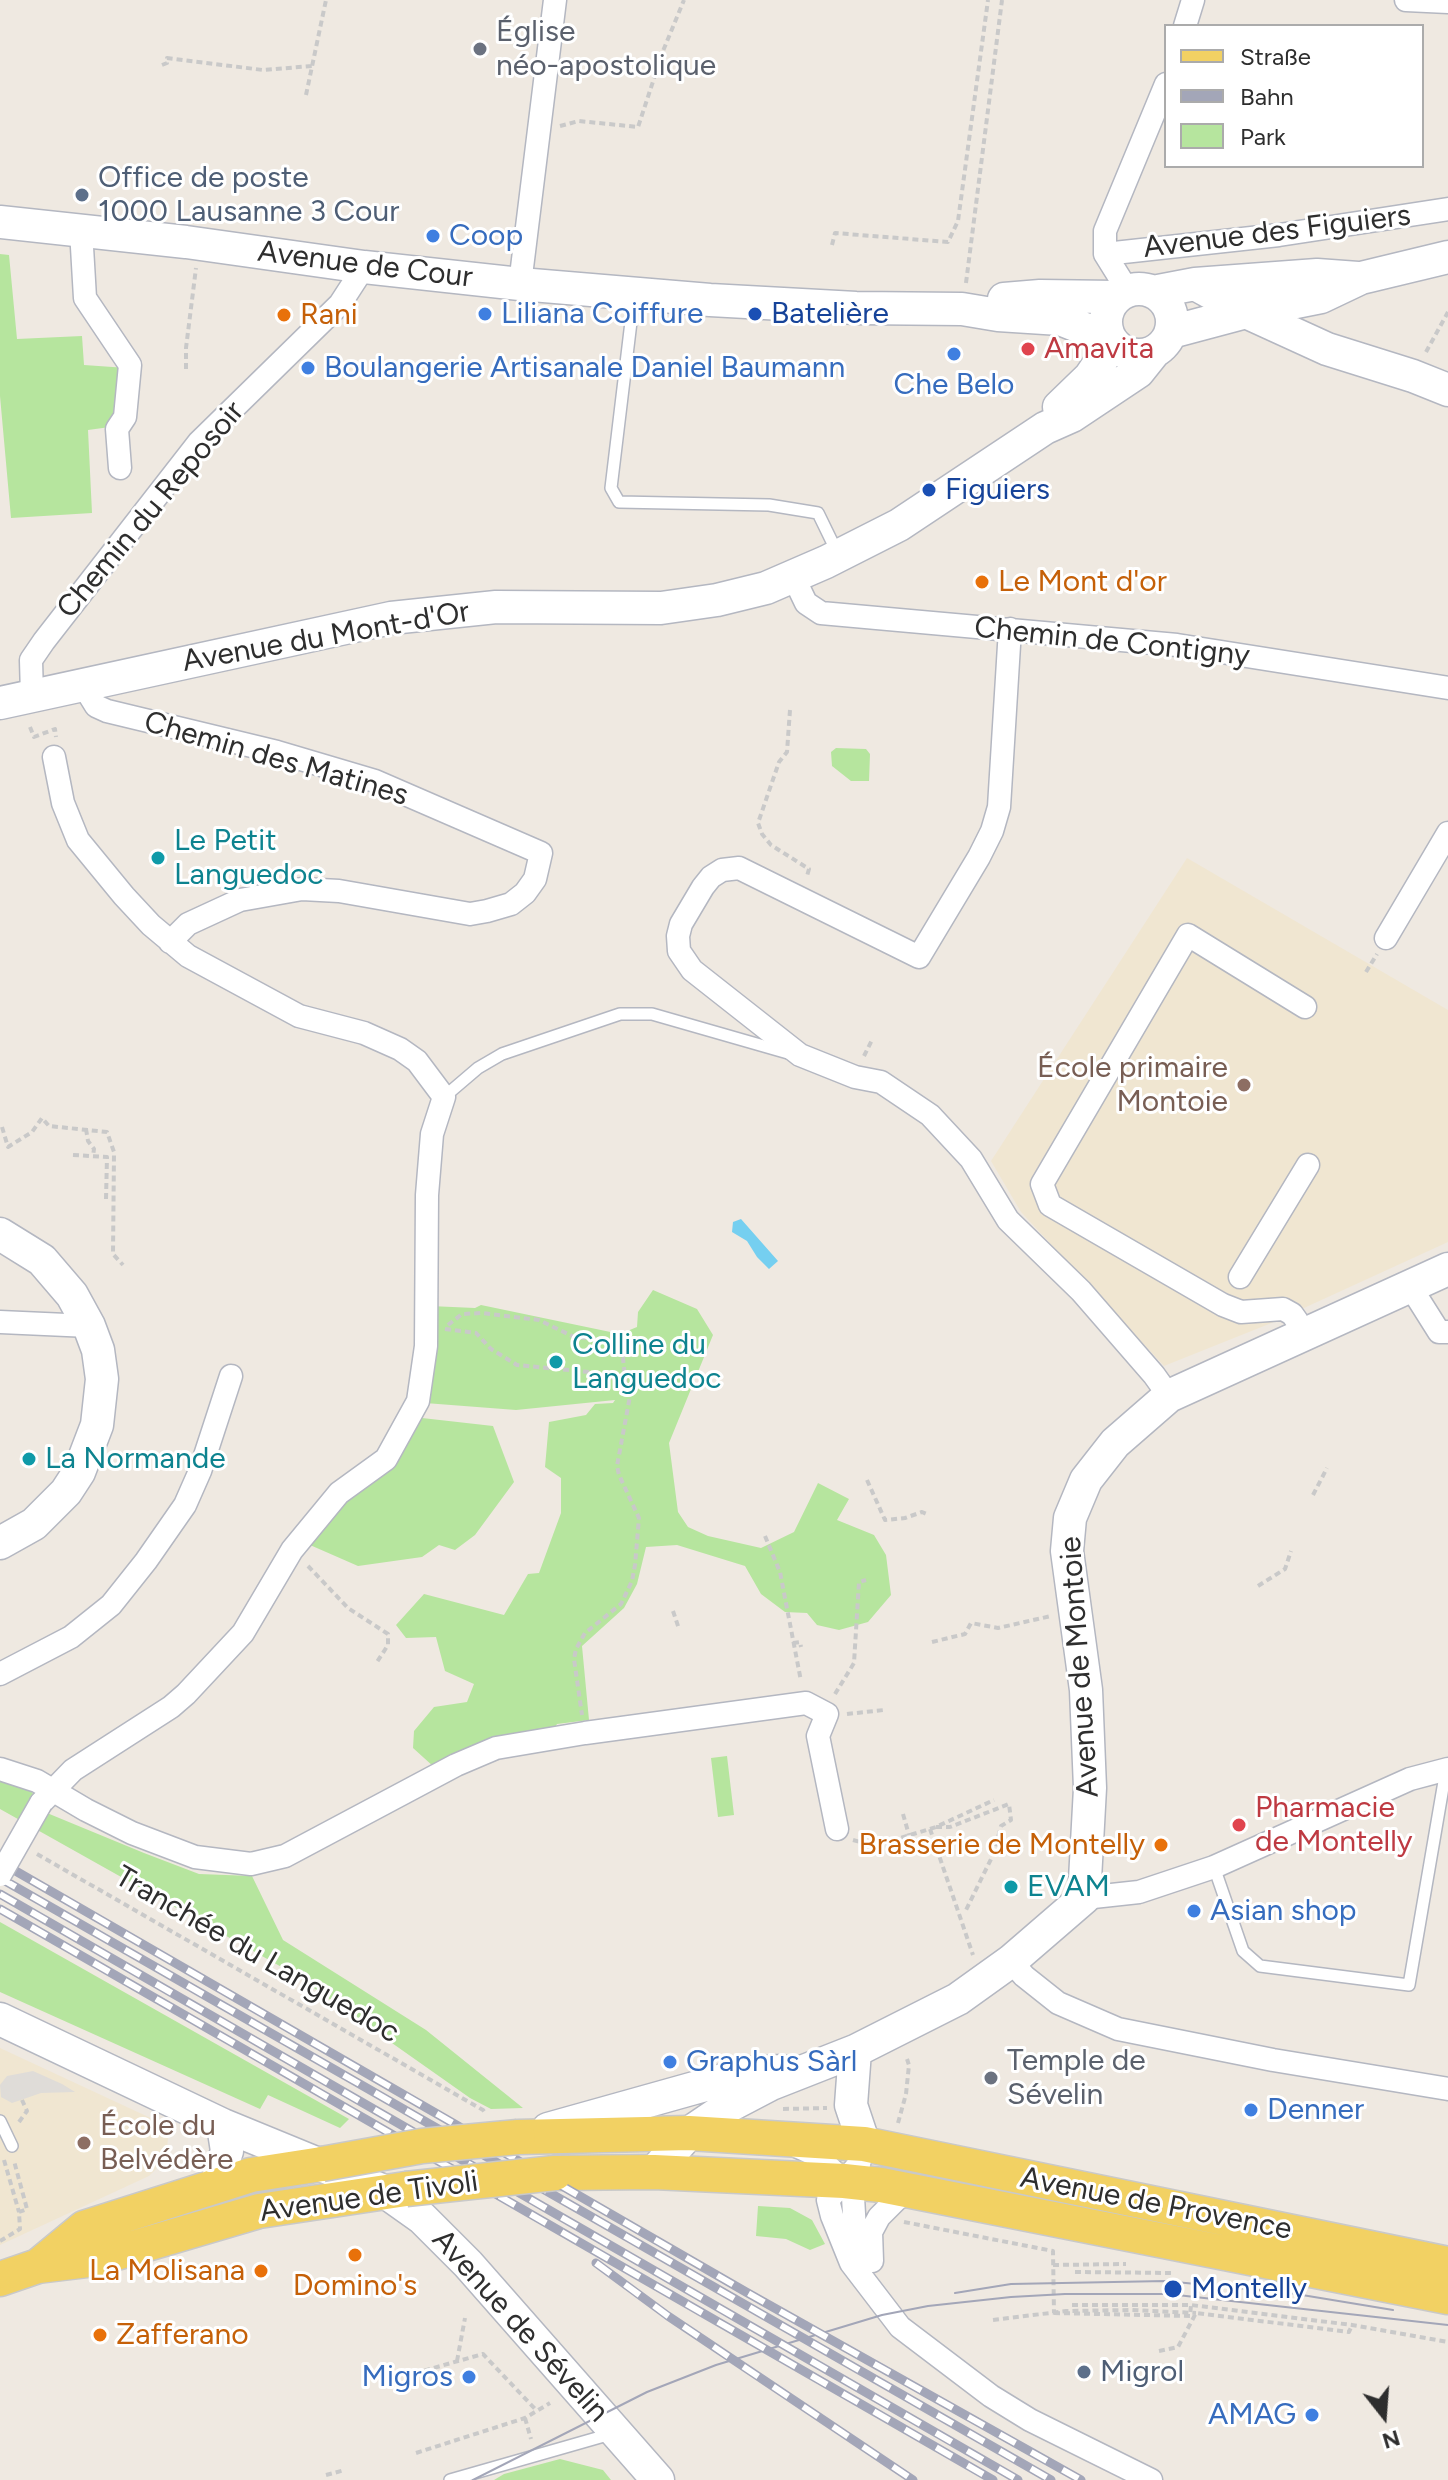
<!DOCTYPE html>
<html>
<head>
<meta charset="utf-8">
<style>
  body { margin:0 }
  #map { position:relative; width:1448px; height:2480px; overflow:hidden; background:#efe9e1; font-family:Figtree,sans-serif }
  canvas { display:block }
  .legend { position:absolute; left:1164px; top:24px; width:260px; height:144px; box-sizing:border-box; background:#fff; border:2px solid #ababab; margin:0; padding:10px 14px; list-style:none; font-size:24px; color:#2e2e2e }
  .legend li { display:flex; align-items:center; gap:16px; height:40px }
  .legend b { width:40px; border:2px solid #ababab }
  .north { position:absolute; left:1344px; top:2376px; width:80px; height:80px; -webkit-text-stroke:6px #fff; paint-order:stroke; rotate:163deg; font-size:22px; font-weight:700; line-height:32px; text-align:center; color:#2e2e2e }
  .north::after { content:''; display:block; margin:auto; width:28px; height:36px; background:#2e2e2e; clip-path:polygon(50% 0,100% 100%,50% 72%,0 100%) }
</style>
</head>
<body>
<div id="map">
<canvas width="1448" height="2480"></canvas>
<ul class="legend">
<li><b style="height:10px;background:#f2d163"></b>Straße</li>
<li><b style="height:10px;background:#a3a6b8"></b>Bahn</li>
<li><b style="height:22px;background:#b6e59e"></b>Park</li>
</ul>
<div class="north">N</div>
</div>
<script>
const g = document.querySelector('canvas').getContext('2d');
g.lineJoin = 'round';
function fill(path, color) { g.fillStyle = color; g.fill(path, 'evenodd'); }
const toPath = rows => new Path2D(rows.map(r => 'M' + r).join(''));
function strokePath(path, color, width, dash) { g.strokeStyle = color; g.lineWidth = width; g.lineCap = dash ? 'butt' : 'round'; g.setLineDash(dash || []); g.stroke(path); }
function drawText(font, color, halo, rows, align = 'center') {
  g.font = font + ' Figtree,sans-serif'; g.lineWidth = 6; g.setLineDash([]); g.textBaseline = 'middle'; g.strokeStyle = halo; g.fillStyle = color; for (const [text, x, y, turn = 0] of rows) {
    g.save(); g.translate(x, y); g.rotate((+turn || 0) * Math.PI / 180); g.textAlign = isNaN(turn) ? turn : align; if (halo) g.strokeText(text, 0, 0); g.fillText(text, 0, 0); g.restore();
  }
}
fill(toPath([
  [1187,858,1448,1010,1448,1242,1269,1324,1164,1366,1021,1212,991,1161],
  [0,2048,157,2121,168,2138,166,2159,149,2176,0,2245]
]), '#f0e6d1');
fill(toPath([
  [0,254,9,255,17,339,82,336,84,365,127,368,124,404,110,427,88,430,92,513,11,518,0,396],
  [836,748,866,749,870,754,869,781,851,781,832,766,831,752],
  [653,1290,697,1309,713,1335,669,1443,678,1512,688,1527,708,1536,761,1548,794,1532,818,1483,849,1499,837,1520,874,1535,886,1555,891,1595,868,1622,839,1630,817,1625,807,1613,785,1612,761,1594,745,1566,677,1545,646,1547,637,1584,624,1608,582,1646,589,1720,557,1724,554,1729,434,1767,413,1748,414,1731,434,1707,467,1702,474,1684,445,1671,436,1637,406,1638,396,1625,424,1594,504,1615,528,1574,539,1573,561,1513,561,1478,545,1467,549,1422,586,1415,595,1404,613,1403,615,1400,516,1410,425,1403,430,1306,475,1308,481,1305,620,1334,637,1327,638,1312],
  [422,1418,493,1426,514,1482,475,1535,455,1550,439,1545,422,1557,358,1566,310,1545,341,1499,402,1453],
  [727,1756,734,1815,718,1817,711,1758],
  [0,1780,31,1791,47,1813,144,1853,199,1874,252,1876,283,1940,426,2030,523,2108,491,2109,470,2098,294,1974,0,1809],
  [0,1922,349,2119,340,2128,268,2095,260,2109,0,1992],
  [758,2206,790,2208,812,2220,825,2244,810,2250,786,2239,756,2236],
  [560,2459,603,2470,611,2480,494,2480,504,2474]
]), '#b6e59e');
fill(toPath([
  [33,2071,62,2084,75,2092,41,2093,12,2103,1,2097,0,2085,7,2076]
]), '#dfdcd8');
fill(toPath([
  [741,1219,778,1261,769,1269,757,1257,747,1241,732,1232,733,1222]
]), '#75cff0');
const lane = toPath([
  [634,297,611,488,619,502,769,505,818,513,837,552],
  [444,1097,478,1068,502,1054,620,1014,652,1014,788,1053],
  [1214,1867,1243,1951,1260,1966,1409,1985,1446,1770],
  [0,2121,12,2146],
  [450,2480,611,2434]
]);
const street = toPath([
  [1406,0,1448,2],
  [1185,26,1193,0],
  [81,230,85,298,130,365,125,417,117,429,120,468],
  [1105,254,1279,235,1448,209],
  [520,284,555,0],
  [1128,291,1105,254,1105,231,1166,84],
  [794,578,806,603,821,613,1177,645,1448,688],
  [1010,629,999,807,992,831,979,857,919,957,739,868,722,870,711,877,703,887,681,924,678,936,679,951,692,970,800,1055,855,1077,881,1082,930,1115,971,1159,1008,1220,1081,1291,1154,1375,1169,1396],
  [83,685,96,706,107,711,277,752,375,781,541,853,535,879,525,893,511,904,487,911,470,914,339,891,302,889,240,900,188,924,170,942],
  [32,696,31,660,44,641,199,442,340,304,364,267],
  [1386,938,1448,833],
  [1240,1277,1308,1165],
  [1410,1286,1439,1332,1448,1332],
  [1297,1321,1292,1314,1283,1309,1241,1312,1223,1305,1050,1205,1042,1184,1188,935,1305,1007],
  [0,1322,89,1326],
  [0,1674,71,1637,111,1605,146,1561,185,1505,200,1471,231,1376],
  [0,1769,37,1781,86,1810,132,1833,195,1857,251,1864,285,1856,456,1765,496,1748,585,1733,806,1703,827,1714,818,1736,837,1829],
  [41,1803,73,1770,171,1707,186,1694,243,1633,292,1550,339,1493,386,1459,418,1401,426,1346,427,1195,432,1134,444,1097,417,1061,400,1049,364,1033,299,1016,188,956,151,925,124,896,78,840,63,803,54,757],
  [1084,1898,1139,1892,1214,1867,1410,1779,1448,1769],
  [1011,1961,1024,1976,1058,2003,1118,2029,1273,2060,1448,2089],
  [864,2144,859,2164,828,2200,832,2216,851,2263,900,2327,991,2396,1030,2420,1151,2480],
  [794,2145,816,2155,844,2181,853,2197,855,2231,864,2264],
  [872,2261,871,2232,879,2217,897,2199,913,2190]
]);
const secondary = toPath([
  [0,222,186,242,364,267,520,284,710,300,856,308,962,309,998,315,1060,319,1110,339],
  [1195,284,1246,312,1327,349,1413,376,1448,390],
  '1106 322a33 33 0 1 1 66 0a33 33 0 1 1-66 0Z',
  [1153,292,1195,284,1317,275,1358,278],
  [1004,299,1040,296,1116,297],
  [1171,332,1246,312,1321,297,1361,278,1448,257],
  [1059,407,1090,377,1113,343],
  [0,703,391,618,496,607,661,608,717,600,766,588,826,562,899,525,1045,428,1072,416,1138,372,1154,352],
  [0,1234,42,1260,72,1295,89,1326,98,1350,102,1379,97,1425,79,1472,66,1492,34,1524,0,1543],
  [0,2019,223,2125,384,2191,422,2218,468,2264,658,2480],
  [855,2051,851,2105,864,2144],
  [548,2129,748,2073,782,2071],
  [654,2172,689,2133,729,2106,771,2084,855,2051,958,1999,1011,1961,1084,1898,1090,1788,1086,1690,1067,1551,1070,1518,1086,1480,1115,1443,1169,1396,1448,1269],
  [216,2184,227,2151,223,2125]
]);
const primary = toPath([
  [518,2137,689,2133,864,2144,1448,2264],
  [555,2173,654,2172,844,2181,881,2185,1448,2297],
  [38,2266,84,2228,251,2175,322,2164],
  [0,2279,38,2266,96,2259,259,2211,406,2189]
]);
strokePath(lane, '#b4b7c1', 14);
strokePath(street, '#b4b7c1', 25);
strokePath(secondary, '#b4b7c1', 35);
strokePath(primary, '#c9c9c9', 37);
strokePath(toPath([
  [162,65,167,63,167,58,263,70,312,66],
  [306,95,326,0],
  [560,126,579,121,638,127,663,51,684,0],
  [832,245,835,233,948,242,958,221,988,0],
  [966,283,1002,0],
  [1426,352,1448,312],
  [186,369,186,348,196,268],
  [790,710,787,752,779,762,758,823,762,834,771,845,809,869,807,876],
  [30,727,34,737,55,729,56,737],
  [1366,972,1377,954],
  [864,1056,872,1040],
  [2,1127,8,1147,32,1132,42,1118,49,1126,107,1132,114,1152,113,1254,123,1265],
  [86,1129,88,1141,94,1149,93,1156],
  [73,1155,107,1157,106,1199],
  [448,1325,462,1314,482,1313,539,1320,572,1336,610,1342,623,1358,626,1387],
  [445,1329,476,1333,491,1349,517,1365,599,1373,620,1381,630,1396,617,1466,619,1475,639,1518,635,1565,632,1581,621,1604,585,1633,576,1649,574,1659,582,1715],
  [867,1480,885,1520,905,1518,922,1512,929,1515],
  [1313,1495,1327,1468],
  [765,1536,780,1572,801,1681],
  [308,1566,348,1608,388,1634,388,1645,377,1662],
  [1258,1586,1285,1569,1291,1551],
  [673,1611,679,1629],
  [932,1642,965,1634,971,1623,998,1628,1051,1616],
  [793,1643,800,1642,801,1647],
  [835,1694,854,1663,859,1582,866,1580],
  [847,1714,884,1710],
  [903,1814,909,1835],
  [936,1827,950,1827,1009,1804,1011,1820,1001,1826,994,1853,966,1910],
  [930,1829,973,1955],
  [853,1840,871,1845,881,1844,936,1827,994,1800],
  [37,1854,483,2110,486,2114],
  [783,2109,827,2108],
  [19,2122,27,2111,22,2100],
  [898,2123,906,2094,909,2065,907,2059],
  [4,2160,19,2212],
  [904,2222,1053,2251,1054,2313],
  [0,2241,20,2229,19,2212,27,2209,14,2161],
  [1053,2265,1126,2264],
  [1075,2272,1172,2273],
  [1072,2305,1191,2305,1352,2325,1448,2342],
  [993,2320,1066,2311,1132,2310,1196,2313],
  [1159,2351,1178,2347,1196,2313,1349,2332,1352,2325],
  [457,2361,465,2318],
  [405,2376,483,2354,537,2411],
  [525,2418,531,2439],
  [416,2453,525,2418,550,2403],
  [326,2475,345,2470]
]), '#c9c9c9', 4, [6, 4]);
strokePath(lane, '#fff', 11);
strokePath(street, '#fff', 22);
strokePath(secondary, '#fff', 32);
strokePath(primary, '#f2d163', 34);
strokePath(toPath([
  [955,2293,1011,2284,1165,2281,1290,2293,1393,2310],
  [473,2480,647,2392,716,2365,882,2315,928,2306,1011,2297,1065,2294,1168,2294,1448,2325]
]), '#a3a6b8', 2);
const rail = toPath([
  [0,1862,746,2292,1081,2480],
  [0,1878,1051,2480],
  [0,1894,1018,2480],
  [0,1909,993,2480],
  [596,2263,668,2316,913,2480]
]);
strokePath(rail, '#a3a6b8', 9);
strokePath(rail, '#fff', 6, [18]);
const streetBridge = toPath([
  [0,1875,41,1803]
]);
const primaryBridge = toPath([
  [322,2164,422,2146,518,2137],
  [406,2189,555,2173]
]);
strokePath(streetBridge, '#b4b7c1', 25, []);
strokePath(primaryBridge, '#c9c9c9', 37, []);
strokePath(toPath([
  [1054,2313,1190,2316,1191,2305]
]), '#c9c9c9', 4, [6, 4]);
strokePath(streetBridge, '#fff', 22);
strokePath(primaryBridge, '#f2d163', 34);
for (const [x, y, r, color] of [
  [480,49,8,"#6b7280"],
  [82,195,8,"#5c6f8a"],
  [433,236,8,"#3f7fe0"],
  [485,314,8,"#3f7fe0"],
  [755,314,8,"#1a4fb4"],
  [284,315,8,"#e8710a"],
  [1028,349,8,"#e0444e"],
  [954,354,8,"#3f7fe0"],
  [308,368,8,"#3f7fe0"],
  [929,490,8,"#1a4fb4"],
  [982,582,8,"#e8710a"],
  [158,858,8,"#0f9aa8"],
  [1244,1085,8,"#8d6e63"],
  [556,1362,8,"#0f9aa8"],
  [29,1459,8,"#0f9aa8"],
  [1239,1825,8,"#e0444e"],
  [1161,1845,8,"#e8710a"],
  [1011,1887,8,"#0f9aa8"],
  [1194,1911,8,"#3f7fe0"],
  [670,2062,8,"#3f7fe0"],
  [991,2078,8,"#6b7280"],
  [1251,2110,8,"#3f7fe0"],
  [84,2143,8,"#8d6e63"],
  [355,2255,8,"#e8710a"],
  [261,2271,8,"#e8710a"],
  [1173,2289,10,"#1a4fb4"],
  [100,2335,8,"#e8710a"],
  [1084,2372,8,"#5c6f8a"],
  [469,2377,8,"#3f7fe0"],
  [1312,2415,8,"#3f7fe0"]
]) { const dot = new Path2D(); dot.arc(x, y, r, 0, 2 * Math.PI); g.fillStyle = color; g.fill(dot); strokePath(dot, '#fff', 3); }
drawText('30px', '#5b616d', '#fff', [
  ["Église",496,32],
  ["néo-apostolique",496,66],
  ["Temple de",1007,2061],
  ["Sévelin",1007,2095]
], 'left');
drawText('30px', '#4e5e75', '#fff', [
  ["Office de poste",98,178],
  ["1000 Lausanne 3 Cour",98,212],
  ["Migrol",1100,2372]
], 'left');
drawText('30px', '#2e2e2e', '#fff', [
  ["Avenue des Figuiers",1277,232,-7],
  ["Avenue de Cour",365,265,7],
  ["Chemin du Reposoir",151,510,-50],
  ["Avenue du Mont-d'Or",326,637,-10],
  ["Chemin de Contigny",1112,642,6],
  ["Chemin des Matines",276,759,16],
  ["Avenue de Montoie",1080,1667,-94],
  ["Tranchée du Languedoc",257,1955,30],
  ["Avenue de Tivoli",369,2197,-8],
  ["Avenue de Provence",1156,2204,11],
  ["Avenue de Sévelin",520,2326,48]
]);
drawText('30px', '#366cbe', '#fff', [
  ["Coop",449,236],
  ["Liliana Coiffure",501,314],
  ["Boulangerie Artisanale Daniel Baumann",324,368],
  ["Che Belo",954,385,"center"],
  ["Asian shop",1210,1911],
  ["Graphus Sàrl",686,2062],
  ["Denner",1267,2110],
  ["Migros",453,2377,"right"],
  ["AMAG",1296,2415,"right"]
], 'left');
drawText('30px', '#164399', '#fff', [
  ["Batelière",771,314],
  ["Figuiers",945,490],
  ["Montelly",1191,2289]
], 'left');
drawText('30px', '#c56008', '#fff', [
  ["Rani",300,315],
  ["Le Mont d'or",998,582],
  ["Brasserie de Montelly",1145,1845,"right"],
  ["La Molisana",245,2271,"right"],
  ["Domino's",355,2286,"center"],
  ["Zafferano",116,2335]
], 'left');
drawText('30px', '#be3a42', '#fff', [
  ["Amavita",1044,349],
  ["Pharmacie",1255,1808],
  ["de Montelly",1255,1842]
], 'left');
drawText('30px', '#0d838f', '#fff', [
  ["Le Petit",174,841],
  ["Languedoc",174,875],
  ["Colline du",572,1345],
  ["Languedoc",572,1379],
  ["La Normande",45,1459],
  ["EVAM",1027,1887]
], 'left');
drawText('30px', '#785e54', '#fff', [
  ["École primaire",1228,1068],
  ["Montoie",1228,1102],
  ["École du",100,2126,"left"],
  ["Belvédère",100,2160,"left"]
], 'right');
</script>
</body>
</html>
